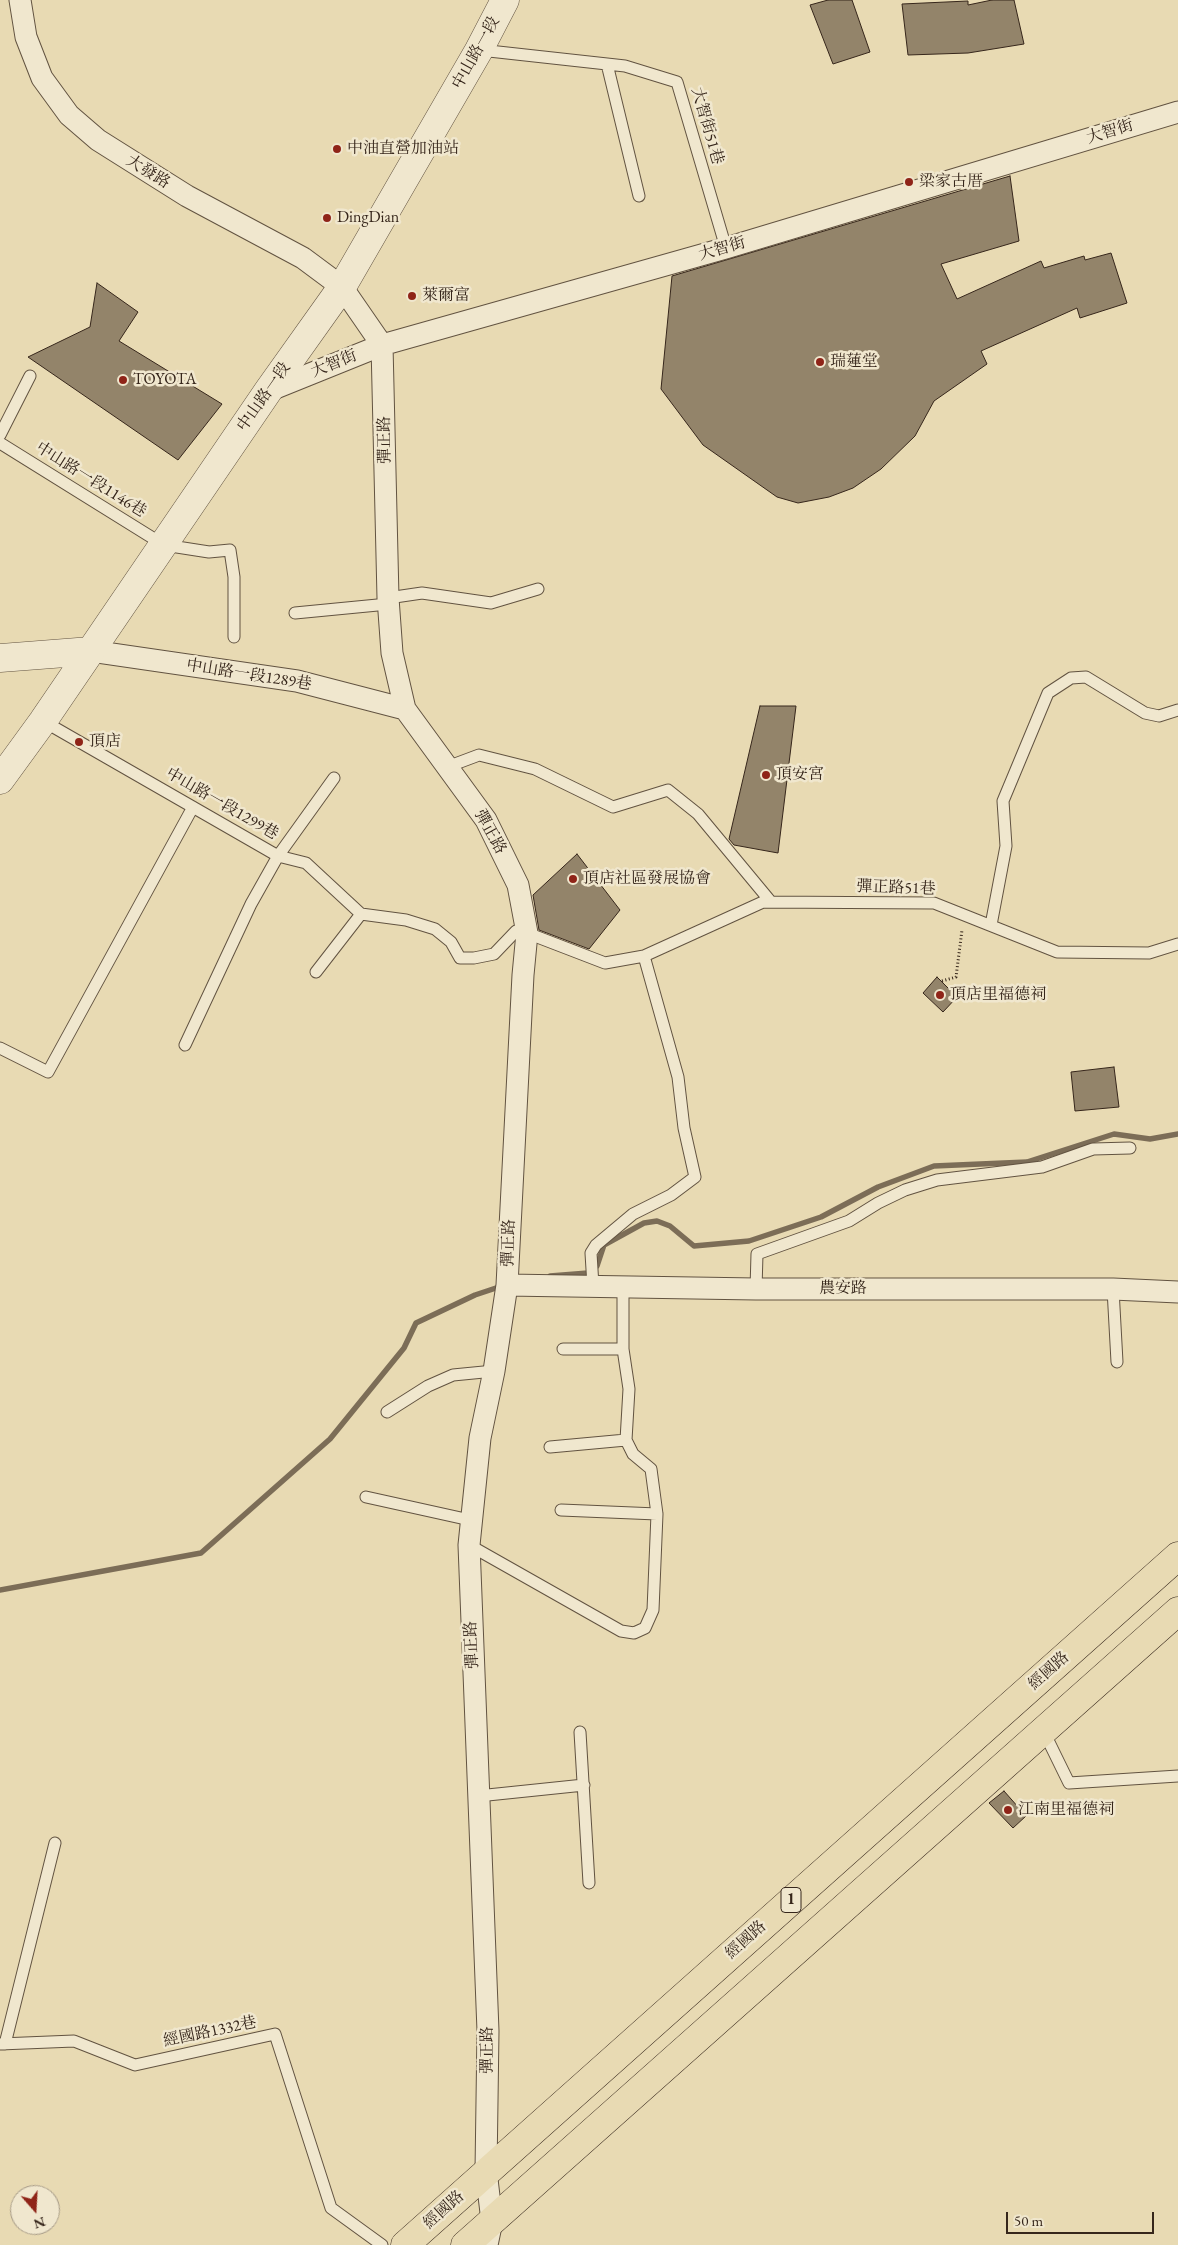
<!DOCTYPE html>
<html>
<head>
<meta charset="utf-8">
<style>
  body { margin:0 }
  #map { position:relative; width:1178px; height:2245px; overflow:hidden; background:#e8dab3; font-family:"EB Garamond",serif }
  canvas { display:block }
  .north { position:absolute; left:10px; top:2185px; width:50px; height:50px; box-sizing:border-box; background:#f0e7ce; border:1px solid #a69a86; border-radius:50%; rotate:161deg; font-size:14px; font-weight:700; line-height:20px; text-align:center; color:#36261b }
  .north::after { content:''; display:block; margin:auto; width:18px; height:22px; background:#8f2418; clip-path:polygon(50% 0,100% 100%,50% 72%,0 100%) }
  .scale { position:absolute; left:1006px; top:2212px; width:148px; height:22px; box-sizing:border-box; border:2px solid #36261b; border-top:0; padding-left:6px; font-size:15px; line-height:18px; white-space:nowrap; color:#36261b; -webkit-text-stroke:4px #f0e7ce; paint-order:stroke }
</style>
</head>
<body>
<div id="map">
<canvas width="1178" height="2245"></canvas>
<div class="north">N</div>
<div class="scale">50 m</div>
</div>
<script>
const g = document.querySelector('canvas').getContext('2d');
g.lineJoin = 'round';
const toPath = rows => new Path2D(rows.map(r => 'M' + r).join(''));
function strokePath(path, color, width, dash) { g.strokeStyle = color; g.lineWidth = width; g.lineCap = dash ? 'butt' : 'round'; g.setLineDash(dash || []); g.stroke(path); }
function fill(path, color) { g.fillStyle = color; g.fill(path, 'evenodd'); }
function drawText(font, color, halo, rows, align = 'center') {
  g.font = font + ' "EB Garamond","Noto Serif TC",serif'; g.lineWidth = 5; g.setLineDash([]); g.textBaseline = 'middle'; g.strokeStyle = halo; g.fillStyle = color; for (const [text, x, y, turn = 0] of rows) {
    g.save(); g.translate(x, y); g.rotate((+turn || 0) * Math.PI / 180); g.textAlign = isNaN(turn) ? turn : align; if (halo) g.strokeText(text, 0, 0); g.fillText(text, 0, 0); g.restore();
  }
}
strokePath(toPath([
  [550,1276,588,1273,597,1266,604,1245,644,1223,657,1221,670,1226,694,1246,749,1241,821,1217,878,1187,934,1166,1027,1162,1114,1134,1150,1139,1178,1134],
  [0,1590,201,1553,330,1439,404,1348,416,1323,475,1295,502,1286]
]), '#7c6d57', 5.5);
const building = toPath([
  [828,0,852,0,870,52,833,64,810,5,828,0],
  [992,0,1014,0,1024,44,968,53,908,55,902,4,968,1,968,5,992,0],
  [1010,176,1019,241,941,264,957,299,1041,261,1044,268,1084,256,1085,260,1111,253,1127,303,1080,318,1077,308,981,351,987,364,934,401,915,436,881,469,853,488,829,497,798,503,777,497,703,445,661,389,672,276,1010,176],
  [97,283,138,312,119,341,222,404,178,460,28,357,90,327,97,283],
  [760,706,796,706,778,853,734,845,729,839,760,706],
  [577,854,620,910,589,949,539,930,533,895,577,854],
  [937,977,957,997,943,1012,923,993,937,977],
  [1114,1067,1119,1107,1075,1111,1071,1072,1114,1067],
  [1004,1791,1026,1816,1013,1828,989,1803,1004,1791]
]);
fill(building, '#93846a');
strokePath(building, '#36261b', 1);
const service = toPath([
  [480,50,607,64,639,196],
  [607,64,625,66,677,82,726,248],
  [0,435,30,376],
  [0,443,164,545,209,552,230,550,234,577,234,637],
  [388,598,422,593,491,603,538,589],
  [295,613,388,604],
  [43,721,278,856,251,904,185,1045],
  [447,767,479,755,535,769,613,807,668,790,698,814,771,902],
  [334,778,278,856,306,863,361,914,406,920,435,929,451,942,460,958,474,958,494,954,516,931,527,933,605,963,644,956,763,902,934,903,1057,952,1149,953,1178,944],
  [991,925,1006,846,1003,801,1048,693,1071,678,1086,677,1145,713,1159,716,1178,710],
  [316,972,361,914],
  [0,1048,48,1072,193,807],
  [593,1286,591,1253,596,1245,633,1214,671,1195,695,1177,684,1128,678,1077,644,956],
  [756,1289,757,1254,849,1221,878,1203,905,1190,937,1180,1042,1167,1093,1149,1130,1148],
  [1113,1289,1117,1362],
  [563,1349,623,1349],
  [387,1412,428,1386,453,1375,494,1371],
  [550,1447,626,1440],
  [366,1497,470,1520],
  [561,1510,657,1514],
  [469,1545,621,1631,634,1633,645,1628,653,1610,657,1514,651,1469,633,1454,626,1440,629,1389,623,1349,623,1287],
  [580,1732,589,1883],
  [1044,1732,1069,1783,1178,1776],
  [478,1796,584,1785],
  [0,2044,74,2041,135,2065,275,2034,331,2208,382,2245],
  [5,2044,55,1843]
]);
const minor = toPath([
  [20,0,26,37,42,78,69,115,98,140,187,196,303,258,342,287,382,345,388,598,392,653,405,709,486,820,518,885,527,933,523,975,507,1285,494,1371,480,1438,469,1545,488,2031,486,2171,492,2221,487,2245],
  [268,391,382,345,726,248,1178,112],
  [91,651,297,681,405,709],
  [507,1285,756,1289,1113,1289,1178,1292]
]);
const tertiary = toPath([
  [0,658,91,651],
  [0,780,43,721,268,391,342,287,479,50,505,0]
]);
const primary = toPath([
  [405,2245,1178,1556],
  [465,2245,1178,1611]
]);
strokePath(service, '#625341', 13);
strokePath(minor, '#625341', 23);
strokePath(tertiary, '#625341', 29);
strokePath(primary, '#36261b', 29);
strokePath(toPath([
  [942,981,956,977,962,930]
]), '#36261b', 3, [1, 2.5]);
strokePath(service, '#f0e7ce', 11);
strokePath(minor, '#f0e7ce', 21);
strokePath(tertiary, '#f0e7ce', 28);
strokePath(primary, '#e8dab3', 28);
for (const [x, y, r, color] of [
  [337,149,5,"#8f2418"],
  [909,182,5,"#8f2418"],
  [327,218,5,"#8f2418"],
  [412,296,5,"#8f2418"],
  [820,362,5,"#8f2418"],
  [123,380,5,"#8f2418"],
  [79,742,5,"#8f2418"],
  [766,775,5,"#8f2418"],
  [573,879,5,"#8f2418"],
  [940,995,5,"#8f2418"],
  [1008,1810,5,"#8f2418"]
]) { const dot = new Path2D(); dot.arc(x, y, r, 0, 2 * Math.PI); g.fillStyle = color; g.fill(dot); strokePath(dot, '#f0e7ce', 2); }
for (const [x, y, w] of [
  [791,1900,20]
]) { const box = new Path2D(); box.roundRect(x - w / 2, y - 12.5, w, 25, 4); g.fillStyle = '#f0e7ce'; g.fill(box); strokePath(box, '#36261b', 1); }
drawText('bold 15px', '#36261b', null, [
  ["1",791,1900]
]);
drawText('16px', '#36261b', '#f0e7ce', [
  ["中山路一段",476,53,-61],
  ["大智街51巷",707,126,74],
  ["大智街",1110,132,-17],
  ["大發路",148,172,32],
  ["大智街",722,249,-16],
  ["大智街",334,364,-22],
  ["中山路一段",264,397,-55],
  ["彈正路",385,440,-91],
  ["中山路一段1146巷",91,480,32],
  ["中山路一段1289巷",249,675,9],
  ["中山路一段1299巷",222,804,30],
  ["彈正路",490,832,61],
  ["彈正路51巷",896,888,2],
  ["彈正路",509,1243,-88],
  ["農安路",843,1289],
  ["彈正路",472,1645,-93],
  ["經國路",1049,1671,-42],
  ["經國路",746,1940,-42],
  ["經國路1332巷",210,2032,-12],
  ["彈正路",488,2050,-90],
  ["經國路",444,2210,-42]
]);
drawText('16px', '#36261b', '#f0e7ce', [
  ["中油直營加油站",347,149],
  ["梁家古厝",919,182],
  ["DingDian",337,218],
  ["萊爾富",422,296],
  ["瑞蓮堂",830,362],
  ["TOYOTA",133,380],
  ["頂店",89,742],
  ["頂安宮",776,775],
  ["頂店社區發展協會",583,879],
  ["頂店里福德祠",950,995],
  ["江南里福德祠",1018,1810]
], 'left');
</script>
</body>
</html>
